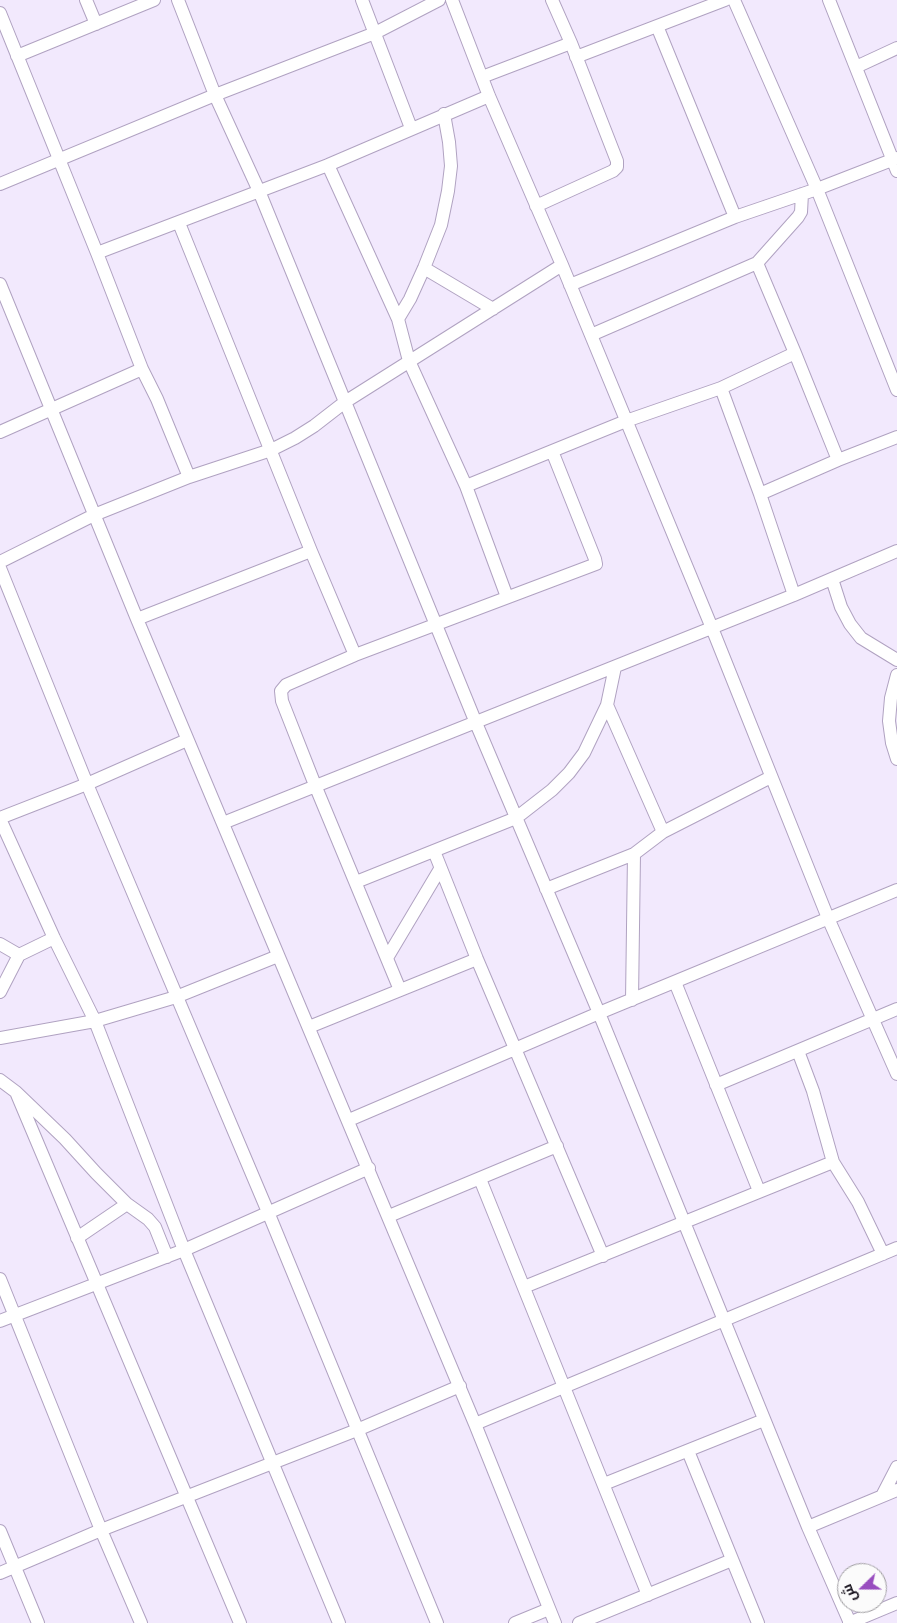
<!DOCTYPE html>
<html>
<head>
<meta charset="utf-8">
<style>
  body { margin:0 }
  #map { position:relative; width:897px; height:1623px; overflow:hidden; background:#f2e9fd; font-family:"Work Sans",Cairo,sans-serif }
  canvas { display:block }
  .north { position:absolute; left:837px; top:1563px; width:50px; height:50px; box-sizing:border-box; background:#fbfbfb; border:1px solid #9f9da1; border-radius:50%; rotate:248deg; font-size:14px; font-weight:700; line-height:20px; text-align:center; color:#140f1a }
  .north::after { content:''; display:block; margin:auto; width:18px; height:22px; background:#984dbf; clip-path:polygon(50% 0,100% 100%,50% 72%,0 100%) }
</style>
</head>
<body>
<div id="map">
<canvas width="897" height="1623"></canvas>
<div class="north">ش</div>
</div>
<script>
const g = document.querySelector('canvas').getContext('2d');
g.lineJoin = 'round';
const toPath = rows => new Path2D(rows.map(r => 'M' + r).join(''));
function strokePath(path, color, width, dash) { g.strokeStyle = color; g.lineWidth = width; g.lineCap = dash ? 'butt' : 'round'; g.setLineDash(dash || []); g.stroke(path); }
const minor = toPath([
  [86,0,96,24],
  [178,0,215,95,259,191,476,723,599,1013,808,1527,850,1623],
  [362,0,411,128],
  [452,0,489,96,562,265,712,628,828,918,897,1074],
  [734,0,817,189,897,390],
  [829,0,897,171],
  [0,13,97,253,142,369,157,399,189,477],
  [657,26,735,217],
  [17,56,154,0],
  [576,57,725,0],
  [856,67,897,48],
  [482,77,571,43],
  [328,165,398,319,409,361,466,486,507,597],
  [0,184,215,95,375,33,439,0],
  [536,206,613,171,617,167,617,161,571,43,552,0],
  [179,223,311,551,355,655],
  [97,253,328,165,489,96],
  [757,263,795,353,838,460],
  [424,268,493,309],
  [0,284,137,619,475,1424,555,1623],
  [570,285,735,217,817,189,897,158],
  [398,319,410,299,424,268,441,225,448,191,451,166,449,142,444,114],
  [591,335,757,263,798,217,801,212,802,194],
  [721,388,760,494,794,595],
  [0,432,142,369],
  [466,486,626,421,721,388,795,353],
  [760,494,838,460,897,437],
  [0,562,94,515,189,477,271,450,295,438,314,426,345,402,562,265],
  [0,568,87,784,268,1212,437,1623],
  [832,579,841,607,850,624,861,638,897,660],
  [137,619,311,551],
  [615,667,607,705,663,832],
  [897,675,891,698,889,721,892,743,897,759],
  [0,818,87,784,187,740],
  [0,819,54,938,95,1021,184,1250,339,1623],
  [223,823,794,595,897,551],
  [434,851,477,959,603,1256],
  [356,882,516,818,552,790,569,773,584,753,607,705],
  [546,889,634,854,663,832,771,777],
  [0,944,19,955],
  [387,958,440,869],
  [675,982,759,1191],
  [400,990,315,785,282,701,281,691,286,685,355,655,596,564,595,559,552,451],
  [0,992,19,955,54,938],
  [632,1000,634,854],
  [309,1027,477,959],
  [0,1038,95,1021,176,997,278,956],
  [798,1051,813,1091,833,1162,858,1202,883,1254],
  [0,1080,16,1092,65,1139,96,1173,127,1204,148,1219,155,1227,167,1257],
  [716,1085,897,1009],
  [16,1092,240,1623],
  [349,1120,599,1013,897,890],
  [480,1179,648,1595],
  [389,1216,557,1146],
  [77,1238,127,1204],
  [0,1279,101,1530,141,1623],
  [524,1287,833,1162],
  [0,1321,184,1250,369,1168],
  [475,1424,897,1248],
  [688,1451,758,1623],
  [604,1484,764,1420],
  [882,1496,897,1467],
  [808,1527,897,1490],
  [0,1531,38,1623],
  [0,1573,101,1530,357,1430,460,1386],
  [515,1623,549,1609],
  [579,1623,732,1560],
  [849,1623,897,1603]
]);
strokePath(minor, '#b0a2c1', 14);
strokePath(minor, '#fff', 12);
</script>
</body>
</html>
